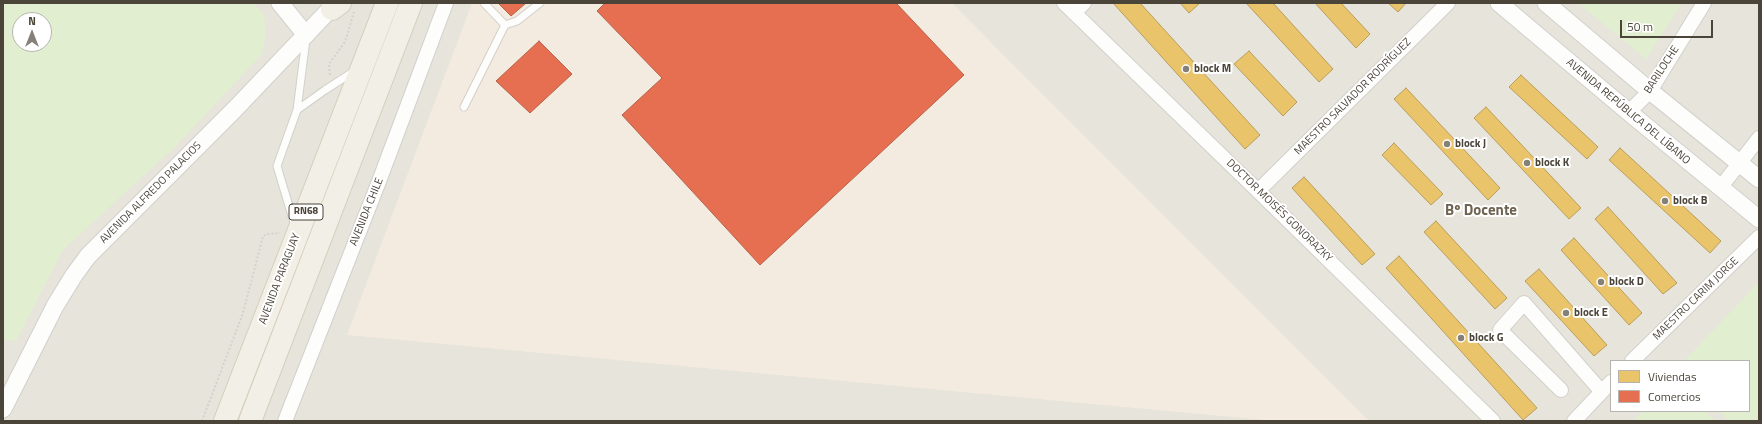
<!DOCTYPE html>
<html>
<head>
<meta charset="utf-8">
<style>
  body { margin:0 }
  #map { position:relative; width:1762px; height:424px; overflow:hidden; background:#f4f2ee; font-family:"Titillium Web",sans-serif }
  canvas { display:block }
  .frame { position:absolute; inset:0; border:4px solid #4b4439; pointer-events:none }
  .legend { position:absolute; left:1610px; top:360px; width:140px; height:52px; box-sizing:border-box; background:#fff; border:1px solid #b7b4b0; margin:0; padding:5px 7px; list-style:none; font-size:12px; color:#4b4439 }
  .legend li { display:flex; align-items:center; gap:8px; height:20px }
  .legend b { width:20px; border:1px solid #b7b4b0 }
  .north { position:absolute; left:12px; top:12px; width:40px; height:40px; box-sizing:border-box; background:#fff; border:1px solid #b7b4b0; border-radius:50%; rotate:0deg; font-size:11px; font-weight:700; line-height:16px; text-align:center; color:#4b4439 }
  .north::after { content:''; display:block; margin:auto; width:14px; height:18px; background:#868178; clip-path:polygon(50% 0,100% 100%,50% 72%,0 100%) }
  .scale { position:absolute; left:1620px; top:20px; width:93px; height:18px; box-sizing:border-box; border:2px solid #4b4439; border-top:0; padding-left:5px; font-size:12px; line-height:14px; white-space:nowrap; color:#4b4439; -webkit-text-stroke:3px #fff; paint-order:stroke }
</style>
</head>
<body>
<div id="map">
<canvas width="1762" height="424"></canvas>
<div class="frame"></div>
<ul class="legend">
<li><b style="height:11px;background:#e9c46a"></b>Viviendas</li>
<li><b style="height:11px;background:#e76f51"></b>Comercios</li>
</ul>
<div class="north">N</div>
<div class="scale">50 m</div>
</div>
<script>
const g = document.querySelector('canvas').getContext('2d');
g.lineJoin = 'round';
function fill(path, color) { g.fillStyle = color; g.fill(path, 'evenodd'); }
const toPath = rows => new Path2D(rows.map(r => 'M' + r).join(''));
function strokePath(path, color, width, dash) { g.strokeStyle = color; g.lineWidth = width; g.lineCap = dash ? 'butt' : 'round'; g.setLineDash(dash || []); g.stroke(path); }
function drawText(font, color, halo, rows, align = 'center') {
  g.font = font + ' "Titillium Web",sans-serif'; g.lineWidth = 4; g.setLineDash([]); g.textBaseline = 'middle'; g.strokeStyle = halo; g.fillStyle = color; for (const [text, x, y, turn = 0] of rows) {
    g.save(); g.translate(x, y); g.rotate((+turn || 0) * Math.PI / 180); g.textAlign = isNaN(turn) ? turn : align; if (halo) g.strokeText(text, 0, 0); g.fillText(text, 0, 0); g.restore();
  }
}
fill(toPath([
  [3,3,1759,3,1759,421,3,421],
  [20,20,44,20,44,44,20,44],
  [1611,361,1749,361,1749,411,1611,411]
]), '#e7e4dc');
fill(toPath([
  [472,3,952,3,1369,421,1276,421,347,335]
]), '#f3ebdf');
fill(toPath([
  [3,3,254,3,264,15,266,34,262,54,175,147,63,250,16,341,3,340],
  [20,20,44,20,44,44,20,44],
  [1578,3,1682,3,1646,59],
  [1759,282,1759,421,1729,421,1719,411,1749,411,1749,361,1684,361],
  [1643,411,1705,411,1715,421,1634,421]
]), '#e1eecf');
const homes = toPath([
  [1113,3,1140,3,1260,135,1245,149,1113,3],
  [1180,3,1200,3,1189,13,1180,3],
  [1246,3,1273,3,1333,69,1319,82,1246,3],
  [1315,3,1341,3,1370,34,1356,48,1315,3],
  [1388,3,1406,3,1398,12,1388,3],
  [1249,51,1297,102,1283,116,1234,64,1249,51],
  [1521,75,1598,147,1587,159,1509,87,1521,75],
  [1406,88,1500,188,1488,200,1394,99,1406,88],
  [1486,107,1581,208,1569,219,1474,118,1486,107],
  [1394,143,1443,194,1431,205,1382,155,1394,143],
  [1620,148,1721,241,1710,253,1609,160,1620,148],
  [1304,177,1375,254,1362,265,1292,188,1304,177],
  [1608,207,1677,283,1663,294,1595,219,1608,207],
  [1436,221,1507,298,1495,309,1424,232,1436,221],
  [1574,238,1642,313,1629,325,1561,250,1574,238],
  [1399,256,1537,408,1523,420,1386,268,1399,256],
  [1539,269,1607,345,1594,356,1525,281,1539,269]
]);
fill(homes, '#e9c46a');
strokePath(homes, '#ba9e5b', 1);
const shops = toPath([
  [498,3,526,3,511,16,498,3],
  [605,3,896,3,964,75,760,265,622,115,662,78,597,11,605,3],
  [539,41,572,74,530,113,496,81,539,41]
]);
fill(shops, '#e76f51');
strokePath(shops, '#b8624a', 1);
const service = toPath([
  [484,3,505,25,517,21,540,3],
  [464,107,505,25],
  [297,110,306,39],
  [295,226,277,166,297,110,325,90,353,72]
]);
const minor = toPath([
  [1064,3,1258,191,1493,421],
  [1074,13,1084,3],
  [1629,112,1650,91,1704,3],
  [1720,188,1759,138],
  [1258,191,1448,3],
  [1632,361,1759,237],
  [1561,390,1500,330,1524,303,1601,391],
  [285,421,378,184,446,3],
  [1574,421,1611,382]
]);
const tertiary = toPath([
  [280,3,306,35],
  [1499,3,1631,114,1759,219],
  [1546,3,1650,91,1759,179],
  [3,409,55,306,74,275,88,256,235,109,336,3]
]);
const primary = toPath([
  [332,9,340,3],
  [225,421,387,3],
  [250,421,411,3]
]);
strokePath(service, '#d2d0cb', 9);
strokePath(minor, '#d2d0cb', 16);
strokePath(tertiary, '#d2d0cb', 19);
strokePath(primary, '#d6cebb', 24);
strokePath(toPath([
  [330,75,329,64,345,42,354,12],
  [202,421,243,313,263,236,267,234,280,233]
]), '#d3d2cc', 2, [2, 2]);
strokePath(service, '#fdfdfc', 7);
strokePath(minor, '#fdfdfc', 14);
strokePath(tertiary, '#fdfdfc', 17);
strokePath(primary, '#f2efe6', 22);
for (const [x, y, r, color] of [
  [1186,69,4,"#868178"],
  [1447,144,4,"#868178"],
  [1527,163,4,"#868178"],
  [1665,201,4,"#868178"],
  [1601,282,4,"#868178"],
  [1566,313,4,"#868178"],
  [1461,338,4,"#868178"]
]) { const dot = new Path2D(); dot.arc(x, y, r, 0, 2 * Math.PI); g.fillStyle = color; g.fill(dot); strokePath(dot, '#fff', 1.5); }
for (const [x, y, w] of [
  [306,212,34]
]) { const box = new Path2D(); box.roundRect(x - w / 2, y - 8, w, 16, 3); g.fillStyle = '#fff'; g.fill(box); strokePath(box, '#4b4439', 1); }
drawText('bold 10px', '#4b4439', null, [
  ["RN68",306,212]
]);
drawText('bold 11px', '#4b4439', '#fff', [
  ["block M",1194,69],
  ["block J",1455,144],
  ["block K",1535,163],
  ["block B",1673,201],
  ["block D",1609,282],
  ["block E",1574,313],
  ["block G",1469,338]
], 'left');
drawText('11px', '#4b4439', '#fff', [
  ["BARILOCHE",1662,70,-57],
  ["MAESTRO SALVADOR RODRÍGUEZ",1353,97,-45],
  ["AVENIDA REPÚBLICA DEL LÍBANO",1628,112,40],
  ["AVENIDA ALFREDO PALACIOS",151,193,-45],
  ["DOCTOR MOISÉS GONORAZKY",1279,211,44],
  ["AVENIDA CHILE",367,212,-68],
  ["AVENIDA PARAGUAY",280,279,-69],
  ["MAESTRO CARIM JORGE",1696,299,-44]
]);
drawText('bold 15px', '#6e6250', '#fff', [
  ["Bº Docente",1481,211]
]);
</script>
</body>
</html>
